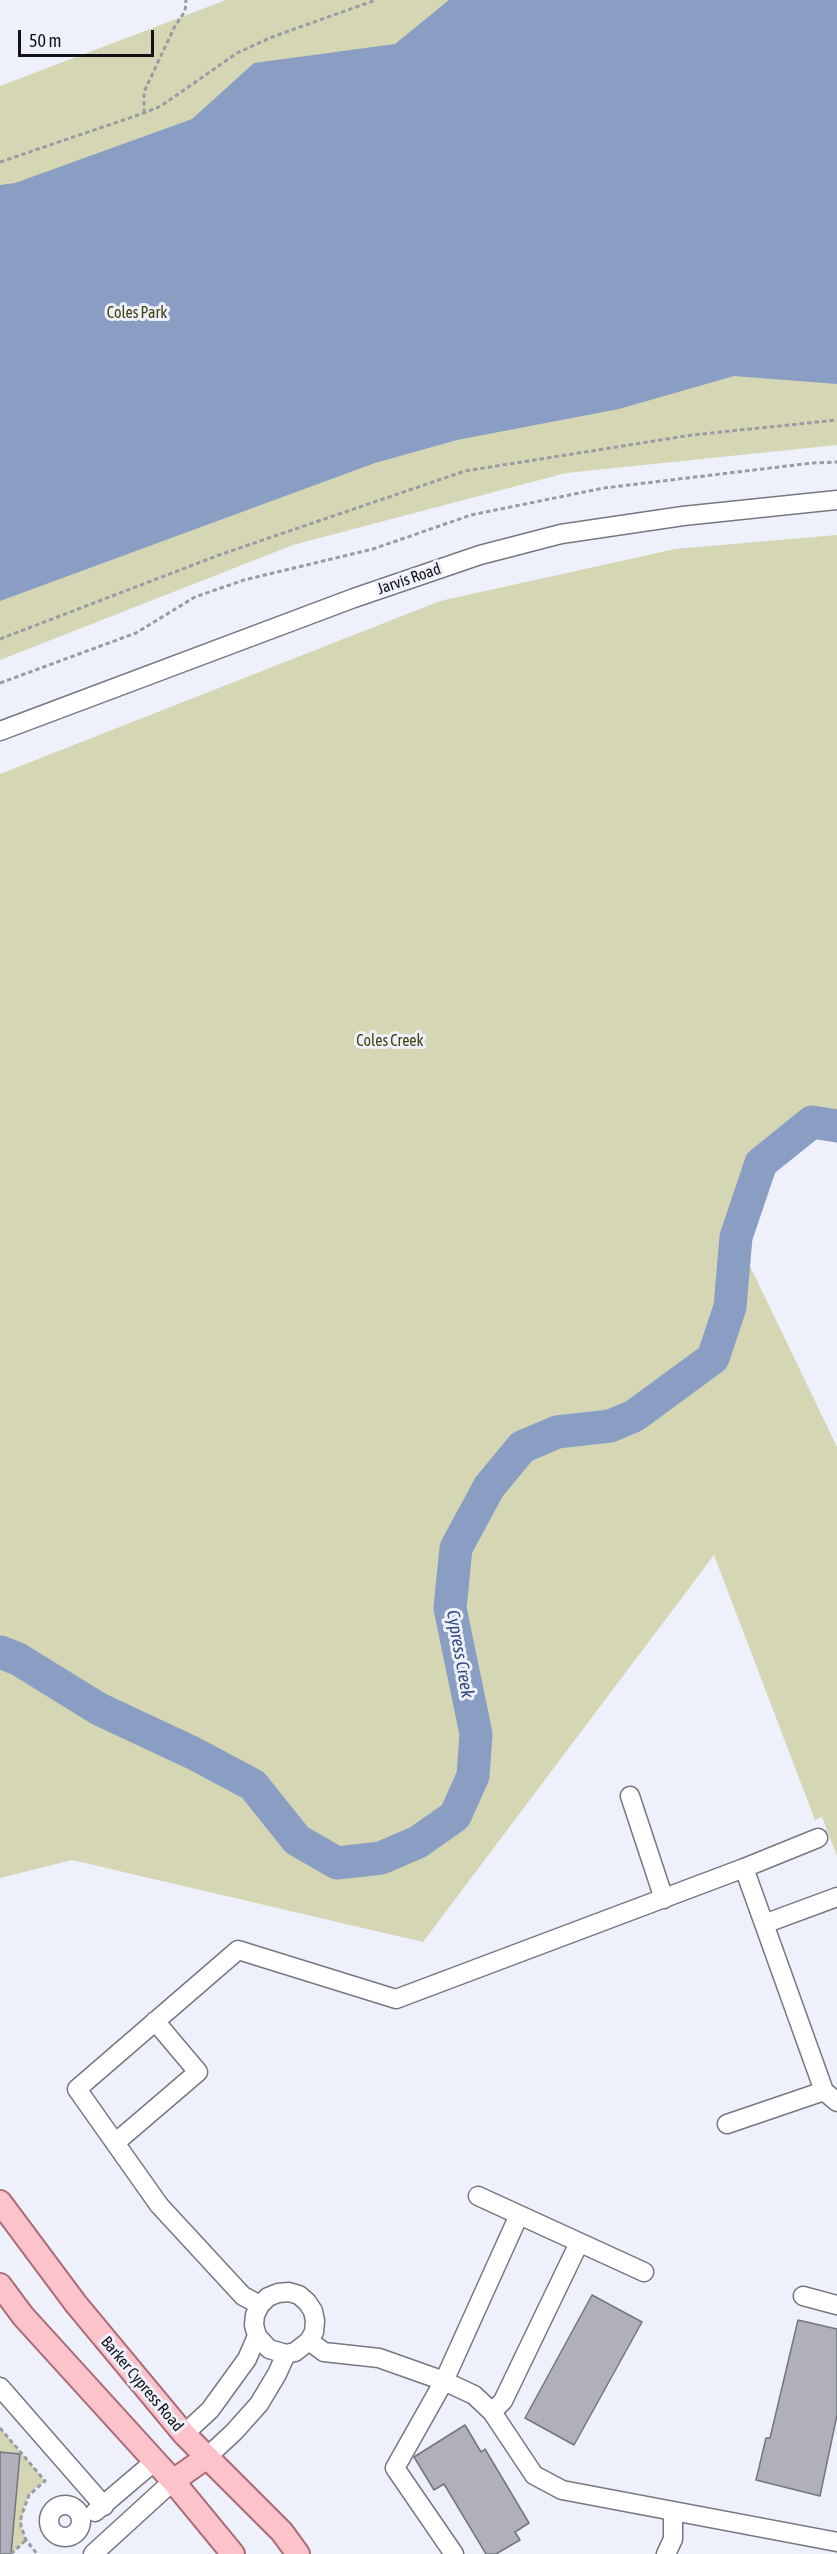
<!DOCTYPE html>
<html>
<head>
<meta charset="utf-8">
<style>
  body { margin:0 }
  #map { position:relative; width:837px; height:2554px; overflow:hidden; background:#eef0fb; font-family:"Asap Condensed",sans-serif }
  canvas { display:block }
  .scale { position:absolute; left:18px; top:30px; width:136px; height:27px; box-sizing:border-box; border:3px solid #131317; border-top:0; padding-left:8px; font-size:18px; line-height:21px; white-space:nowrap; color:#131317; -webkit-text-stroke:4px #eef0fb; paint-order:stroke }
</style>
</head>
<body>
<div id="map">
<canvas width="837" height="2554"></canvas>
<div class="scale">50 m</div>
</div>
<script>
const g = document.querySelector('canvas').getContext('2d');
g.lineJoin = 'round';
function fill(path, color) { g.fillStyle = color; g.fill(path, 'evenodd'); }
const toPath = rows => new Path2D(rows.map(r => 'M' + r).join(''));
function strokePath(path, color, width, dash) { g.strokeStyle = color; g.lineWidth = width; g.lineCap = dash ? 'butt' : 'round'; g.setLineDash(dash || []); g.stroke(path); }
function drawText(font, color, halo, rows, align = 'center') {
  g.font = font + ' "Asap Condensed",sans-serif'; g.lineWidth = 6; g.setLineDash([]); g.textBaseline = 'middle'; g.strokeStyle = halo; g.fillStyle = color; for (const [text, x, y, turn = 0] of rows) {
    g.save(); g.translate(x, y); g.rotate((+turn || 0) * Math.PI / 180); g.textAlign = isNaN(turn) ? turn : align; if (halo) g.strokeText(text, 0, 0); g.fillText(text, 0, 0); g.restore();
  }
}
fill(toPath([
  [226,0,837,0,837,445,566,473,293,545,0,660,0,86],
  [837,535,837,1126,812,1122,761,1163,736,1237,837,1447,837,1856,822,1817,815,1820,714,1555,423,1942,72,1860,0,1878,0,774,440,601,675,549],
  [0,2428,45,2481,33,2490,25,2503,21,2526,26,2540,11,2554,0,2554]
]), '#d5d7b4');
fill(toPath([
  [449,0,837,0,837,384,734,376,619,409,457,440,375,463,0,601,0,185,15,183,192,119,254,63,395,44]
]), '#8a9ec4');
strokePath(toPath([
  [0,1652,18,1659,99,1709,193,1753,253,1785,297,1840,337,1863,381,1858,418,1842,455,1816,473,1776,476,1734,450,1608,456,1548,489,1487,522,1447,557,1432,610,1426,634,1416,713,1358,730,1307,736,1237,761,1163,812,1122,837,1126]
]), '#8a9ec4', 33);
const building = toPath([
  [592,2295,642,2322,574,2445,525,2418,592,2295],
  [798,2320,837,2329,837,2415,820,2496,756,2480,766,2438,770,2438,798,2320],
  [465,2425,481,2452,485,2449,529,2523,515,2532,520,2540,496,2554,486,2554,444,2484,434,2490,414,2457,465,2425],
  [0,2452,20,2454,11,2554,0,2554,0,2452]
]);
fill(building, '#afb0bb');
strokePath(building, '#74757f', 1.5);
const minor = toPath([
  [0,731,354,598,480,555,561,534,683,516,837,500],
  [630,1796,664,1899],
  [744,1868,824,2091,837,2102],
  [764,1924,837,1897],
  [727,2124,824,2091],
  [115,2143,198,2072,155,2021],
  [478,2196,644,2272],
  [803,2296,837,2305],
  [260,2305,243,2296,159,2205,77,2089,238,1950,396,1999,744,1868,818,1838],
  [309,2341,324,2352,379,2358,444,2381,474,2395,492,2412,534,2475,562,2490,837,2542],
  [0,2387,104,2506],
  [492,2412,503,2401,579,2243],
  [184,2434,210,2410,247,2359,257,2336,254,2325,255,2315,260,2305,268,2297,278,2293,289,2292,299,2295,307,2302,313,2311,315,2321,314,2332,309,2341,295,2352,286,2354,269,2349,257,2336],
  [207,2457,234,2432,259,2404,277,2374,286,2354],
  '49 2521a16 16 0 1 1 32 0a16 16 0 1 1-32 0Z',
  [95,2512,155,2461],
  [93,2554,173,2481],
  [454,2554,395,2468,444,2381,519,2215],
  [666,2554,673,2539,673,2511]
]);
const major = toPath([
  [0,2202,76,2304,184,2434,282,2532,298,2554],
  [0,2285,23,2316,173,2481,233,2554],
  [173,2481,207,2457]
]);
strokePath(minor, '#767781', 21);
strokePath(major, '#aa6b76', 26);
strokePath(toPath([
  [144,113,144,92,174,28,185,11,186,0],
  [0,162,144,113,161,106,237,53,272,37,376,0],
  [0,639,219,555,465,471,692,435,837,420],
  [0,683,136,633,195,597,244,580,373,549,471,515,604,488,812,463,837,462],
  [0,2428,45,2481,29,2495,21,2517,21,2526,26,2540,37,2554],
  [11,2554,26,2540]
]), '#9a9ba3', 3, [4.5, 3]);
strokePath(minor, '#fff', 18);
strokePath(major, '#fdc3cb', 22);
drawText('16px', '#42430d', '#eef0fb', [
  ["Coles Park",137,313],
  ["Coles Creek",390,1041]
]);
drawText('16px', '#131317', '#eef0fb', [
  ["Jarvis Road",409,579,-19],
  ["Barker Cypress Road",142,2384,50]
]);
drawText('italic 18px', '#324b7e', '#eef0fb', [
  ["Cypress Creek",460,1654,80]
]);
</script>
</body>
</html>
